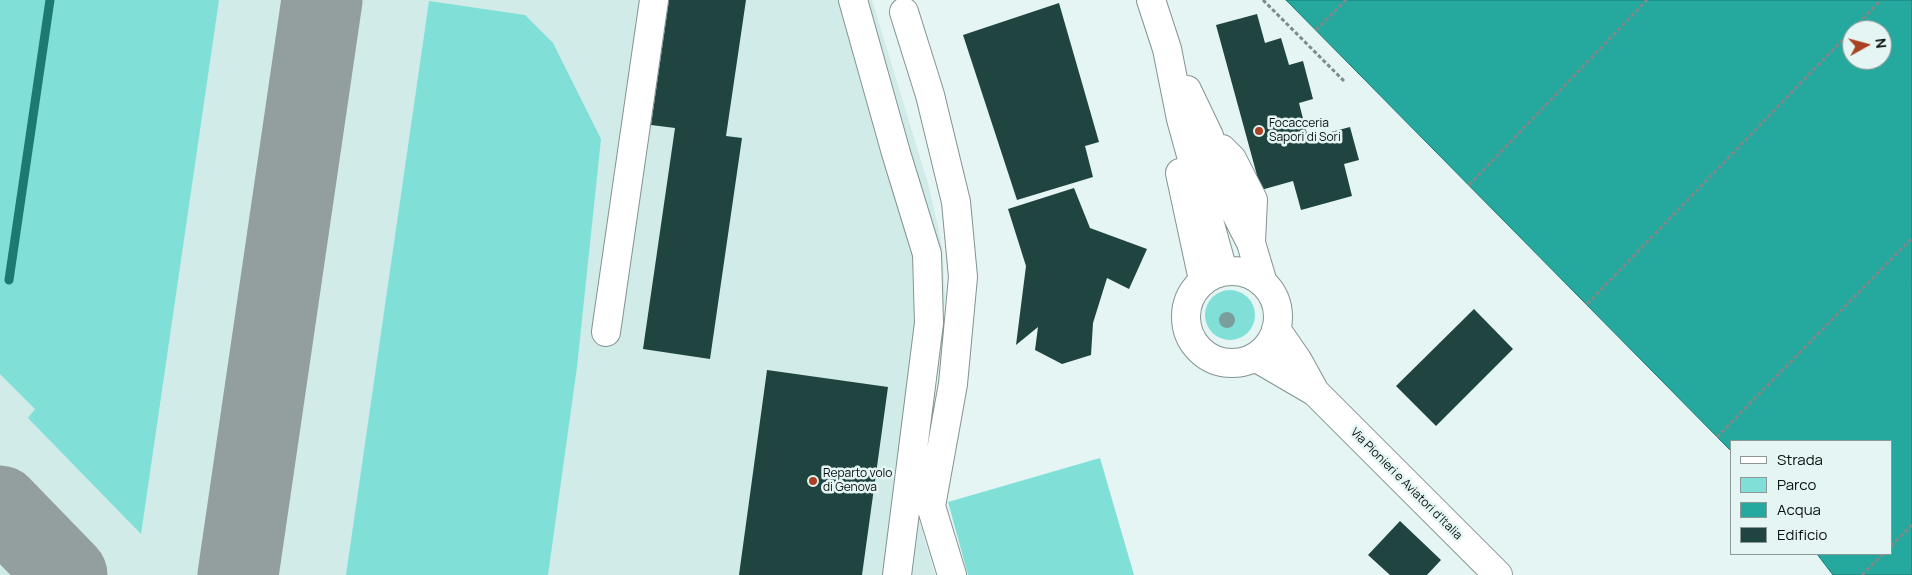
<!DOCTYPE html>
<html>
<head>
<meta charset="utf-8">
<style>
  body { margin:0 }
  #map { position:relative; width:1912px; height:575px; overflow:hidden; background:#e4f5f3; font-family:Manrope,sans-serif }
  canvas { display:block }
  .legend { position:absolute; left:1730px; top:440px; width:162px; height:115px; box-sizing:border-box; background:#e4f5f3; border:1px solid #8c9998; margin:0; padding:6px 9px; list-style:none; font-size:15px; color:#090f0f }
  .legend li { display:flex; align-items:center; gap:10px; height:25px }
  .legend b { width:25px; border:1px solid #8c9998 }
  .north { position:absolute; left:1842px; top:20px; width:50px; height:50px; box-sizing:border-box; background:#e4f5f3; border:1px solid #8c9998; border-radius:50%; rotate:83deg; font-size:14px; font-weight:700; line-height:20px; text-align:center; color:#090f0f }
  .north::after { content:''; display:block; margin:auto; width:18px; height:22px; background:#a94122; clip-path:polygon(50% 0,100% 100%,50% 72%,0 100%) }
</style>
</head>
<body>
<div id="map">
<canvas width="1912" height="575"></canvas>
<ul class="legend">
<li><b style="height:6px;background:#fff"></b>Strada</li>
<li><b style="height:14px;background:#80e0d7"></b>Parco</li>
<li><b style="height:14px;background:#25a89e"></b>Acqua</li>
<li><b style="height:14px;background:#204541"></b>Edificio</li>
</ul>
<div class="north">N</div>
</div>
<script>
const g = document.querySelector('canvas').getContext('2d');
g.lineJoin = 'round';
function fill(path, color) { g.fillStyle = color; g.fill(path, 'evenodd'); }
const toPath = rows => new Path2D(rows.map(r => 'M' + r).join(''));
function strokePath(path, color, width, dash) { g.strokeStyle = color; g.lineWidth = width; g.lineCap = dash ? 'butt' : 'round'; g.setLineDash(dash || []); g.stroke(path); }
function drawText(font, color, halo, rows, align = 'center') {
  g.font = font + ' Manrope,sans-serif'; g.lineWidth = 5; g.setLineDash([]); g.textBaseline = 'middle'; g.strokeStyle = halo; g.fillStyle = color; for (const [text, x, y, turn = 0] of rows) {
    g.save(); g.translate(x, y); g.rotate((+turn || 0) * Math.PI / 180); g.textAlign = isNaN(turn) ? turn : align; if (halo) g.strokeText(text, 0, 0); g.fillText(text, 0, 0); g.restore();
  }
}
fill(toPath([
  [0,0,872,0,929,187,942,245,945,298,938,361,915,497,918,517,935,575,0,575]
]), '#d0ebe8');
fill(toPath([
  [0,0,219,0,141,534,28,418,35,409,0,374],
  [429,1,525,15,553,43,601,139,577,367,548,575,346,575],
  '1205 315a25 25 0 1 1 50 0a25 25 0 1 1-50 0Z',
  [1100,458,1134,575,968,575,948,502]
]), '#80e0d7');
const water = toPath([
  [1286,0,1912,0,1912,575,1833,575,1817,554,1891,554,1891,441,1731,441,1731,451,1286,0],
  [1852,30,1882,30,1882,60,1852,60,1852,30]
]);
fill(water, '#25a89e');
strokePath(water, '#1d7a73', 1);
strokePath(toPath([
  [9,280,50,0]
]), '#1d7a73', 9);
strokePath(toPath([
  [0,506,67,575],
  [238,575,322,0]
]), '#929f9e', 81);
fill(toPath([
  [669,0,746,0,726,136,742,138,710,359,643,349,675,128,651,125],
  [1059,3,1099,142,1085,146,1093,177,1017,200,963,35],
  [1257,14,1265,43,1281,38,1289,65,1303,61,1313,99,1299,103,1308,138,1350,127,1359,160,1344,164,1352,196,1301,210,1293,181,1261,190,1216,25],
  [1074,188,1090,228,1147,249,1129,289,1107,278,1093,323,1091,355,1062,364,1035,350,1038,327,1016,345,1026,266,1008,209],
  [1474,309,1513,349,1436,426,1396,386],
  [767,370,888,387,862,575,739,575],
  [1400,521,1441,560,1427,575,1390,575,1368,555]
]), '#204541');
const minor = toPath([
  [853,0,896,153,927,254,929,323,897,575],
  [1151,0,1167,49,1181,119,1223,271],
  [904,12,930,95,956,202,963,277,953,384,931,506,952,575],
  [1187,90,1209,136,1227,196,1251,243,1263,283],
  [1222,149,1232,159,1253,200,1251,241],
  [1180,173,1203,280],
  '1186 317a46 46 0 1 1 92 0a46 46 0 1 1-92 0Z',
  [1276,329,1298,361,1314,390],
  [606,332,654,0],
  [1255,357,1315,392,1498,575]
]);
strokePath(minor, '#849391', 30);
strokePath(toPath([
  [1263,0,1345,82],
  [1316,30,1346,0],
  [1469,185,1647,0],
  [1587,304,1881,0],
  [1717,437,1912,238],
  [1891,546,1912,525],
  [1862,575,1883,554]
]), '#7e8a89', 3, [4, 2.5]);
strokePath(minor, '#fff', 28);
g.fillStyle = '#7a9e9b';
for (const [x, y] of [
  [1227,320]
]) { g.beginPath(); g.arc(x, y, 8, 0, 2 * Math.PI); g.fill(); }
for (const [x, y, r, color] of [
  [1259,131,5,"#a94122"],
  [813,481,5,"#a94122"]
]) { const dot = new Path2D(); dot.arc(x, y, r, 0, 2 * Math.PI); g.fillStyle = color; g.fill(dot); strokePath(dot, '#e4f5f3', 2); }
drawText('12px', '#090f0f', '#e4f5f3', [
  ["Focacceria",1269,124],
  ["Sapori di Sori",1269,138],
  ["Reparto volo",823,474],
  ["di Genova",823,488]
], 'left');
drawText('12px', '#090f0f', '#e4f5f3', [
  ["Via Pionieri e Aviatori d'Italia",1406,484,45]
]);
</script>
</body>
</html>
